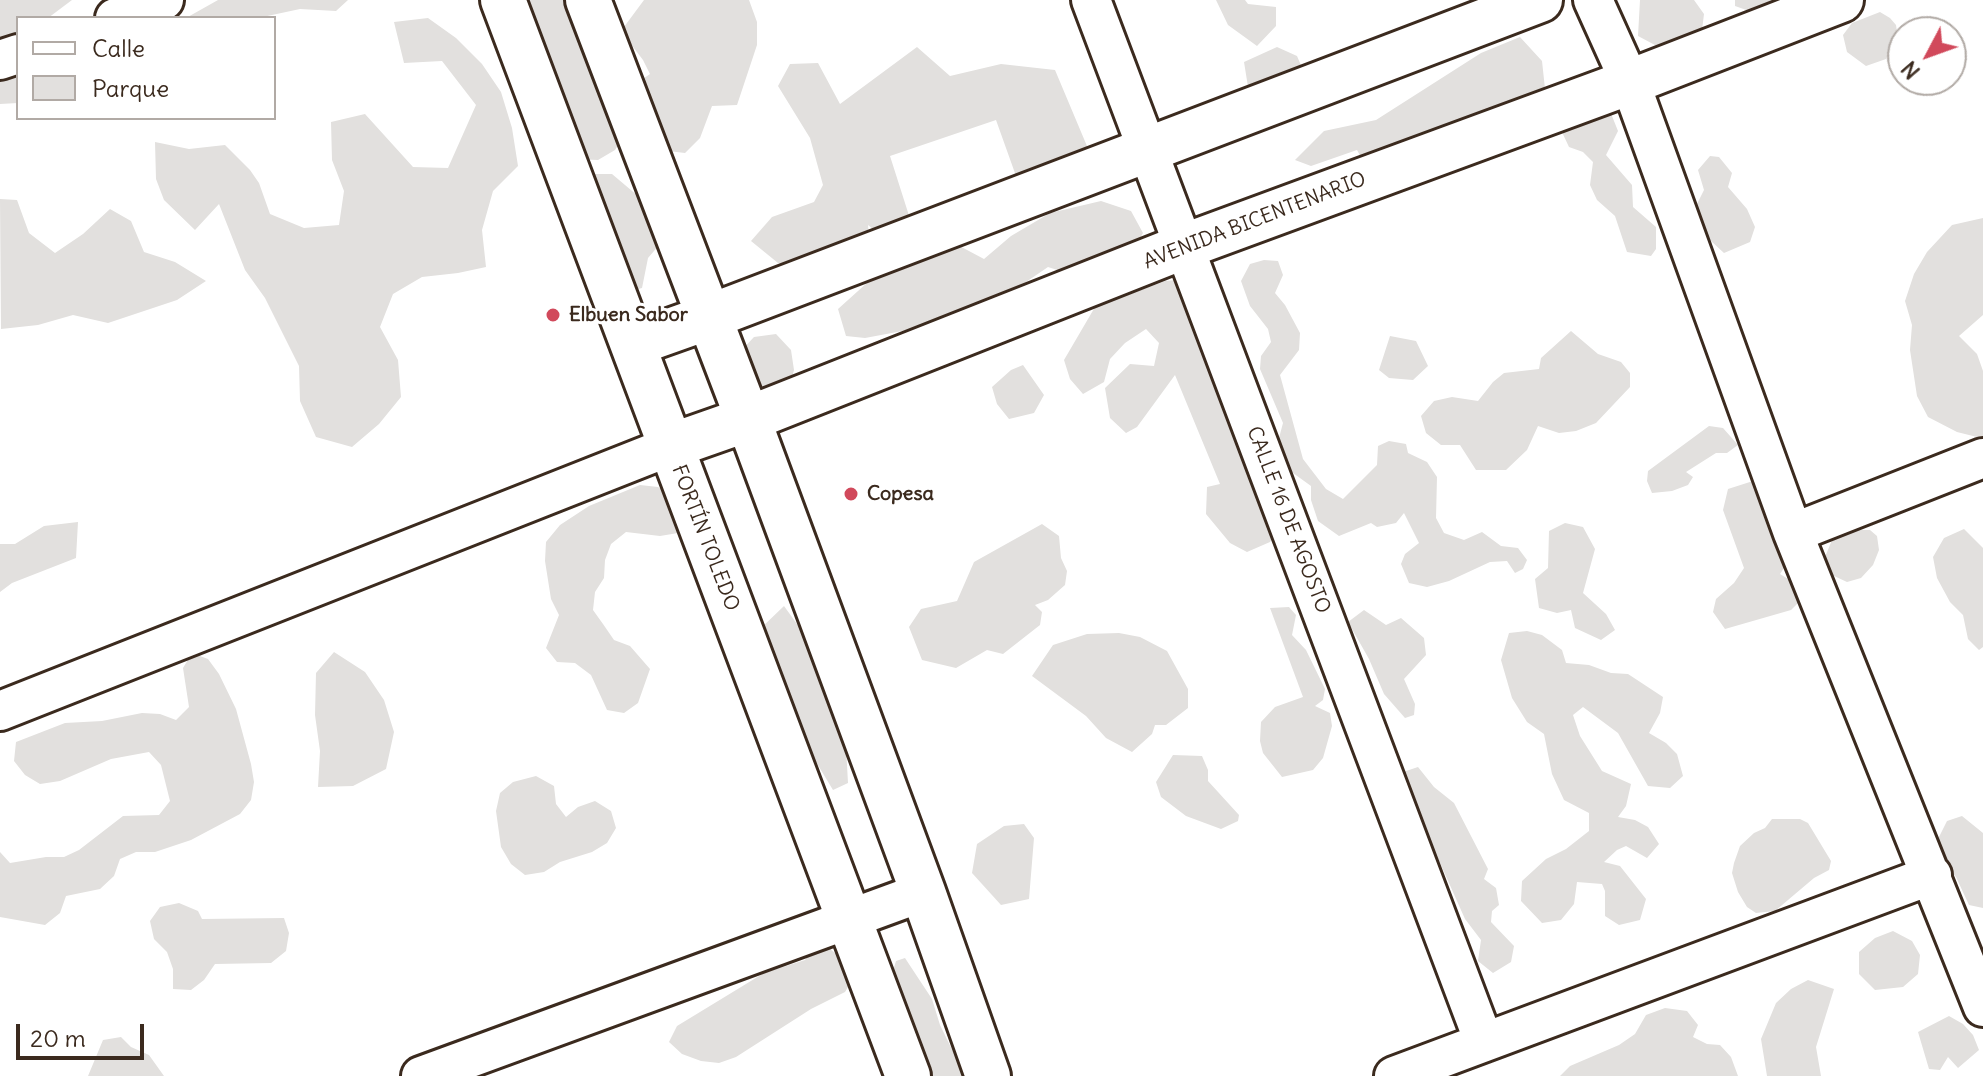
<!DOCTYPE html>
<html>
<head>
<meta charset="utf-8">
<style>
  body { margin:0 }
  #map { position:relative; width:1983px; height:1076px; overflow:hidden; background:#fff; font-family:Delius,sans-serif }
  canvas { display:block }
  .legend { position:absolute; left:16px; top:16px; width:260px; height:104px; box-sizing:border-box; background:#fff; border:2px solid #b1aaa5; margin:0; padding:10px 14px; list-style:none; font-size:24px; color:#3b2a1e }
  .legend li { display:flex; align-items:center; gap:16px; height:40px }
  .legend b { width:40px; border:2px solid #b1aaa5 }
  .north { position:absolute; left:1887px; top:16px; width:80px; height:80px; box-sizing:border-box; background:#fff; border:2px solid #b1aaa5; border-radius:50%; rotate:229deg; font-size:22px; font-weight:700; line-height:32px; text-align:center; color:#3b2a1e }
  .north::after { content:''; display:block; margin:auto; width:28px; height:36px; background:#d1495b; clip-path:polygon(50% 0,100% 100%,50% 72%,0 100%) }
  .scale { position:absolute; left:16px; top:1024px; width:128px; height:36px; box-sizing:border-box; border:4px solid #3b2a1e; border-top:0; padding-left:10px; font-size:24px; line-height:28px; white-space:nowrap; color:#3b2a1e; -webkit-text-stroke:6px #fff; paint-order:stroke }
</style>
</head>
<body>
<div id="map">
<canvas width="1983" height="1076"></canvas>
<ul class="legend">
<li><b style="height:10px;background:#fff"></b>Calle</li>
<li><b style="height:22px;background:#e2e0de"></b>Parque</li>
</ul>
<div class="north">N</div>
<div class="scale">20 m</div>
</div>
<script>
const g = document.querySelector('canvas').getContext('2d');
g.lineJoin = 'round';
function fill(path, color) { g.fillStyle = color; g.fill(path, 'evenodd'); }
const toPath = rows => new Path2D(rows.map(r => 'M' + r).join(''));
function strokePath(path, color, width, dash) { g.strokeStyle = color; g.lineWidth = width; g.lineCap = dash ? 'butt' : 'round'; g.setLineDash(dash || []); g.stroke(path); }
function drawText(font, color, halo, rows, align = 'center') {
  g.font = font + ' Delius,sans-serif'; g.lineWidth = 6; g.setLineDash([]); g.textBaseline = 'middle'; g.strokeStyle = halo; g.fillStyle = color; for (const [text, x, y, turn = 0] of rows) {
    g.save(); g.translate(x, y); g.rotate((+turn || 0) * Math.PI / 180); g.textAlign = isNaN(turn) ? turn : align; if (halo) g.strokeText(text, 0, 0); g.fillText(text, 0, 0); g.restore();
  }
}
fill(toPath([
  [0,0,72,0,48,18,18,18,18,41,0,55],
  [218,0,348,0,336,11,300,9,258,18,186,18],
  [509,0,570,0,624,135,615,150,598,160,574,159],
  [644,0,749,0,757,22,757,45,737,105,712,106,700,138,685,153,660,150,637,83,650,74,643,60,621,31],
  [1216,0,1245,0,1248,4,1276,7,1276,26,1257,46,1228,25],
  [1640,0,1694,0,1704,14,1702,30,1670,53,1638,36],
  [1735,0,1779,0,1779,4,1755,13,1735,6],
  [1880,12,1890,18,1896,25,1899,45,1886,59,1866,66,1847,52,1843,35,1852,23],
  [428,18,456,38,482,64,501,92,512,128,518,166,493,191,482,230,486,267,458,273,422,277,393,294,380,327,398,360,401,397,379,424,352,447,316,437,300,401,299,366,265,298,245,270,219,204,195,230,164,200,156,179,155,142,189,149,225,145,250,170,259,183,270,214,304,228,339,225,344,191,332,160,331,122,365,114,413,167,448,168,476,105,442,61,404,63,394,22],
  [1520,37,1542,61,1546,98,1369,172,1357,150,1311,166,1295,160,1324,131,1376,120,1481,53],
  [917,47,950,76,1001,64,1055,70,1092,158,1021,190,996,120,890,156,912,225,879,234,868,225,870,249,815,273,778,263,751,241,772,217,814,202,823,185,810,138,778,86,790,64,818,63,840,104],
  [1277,47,1297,56,1303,70,1249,93,1244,62],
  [18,69,18,103,0,104,0,72],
  [1610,111,1618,131,1606,155,1632,185,1633,207,1656,227,1656,249,1651,256,1627,252,1615,216,1597,200,1590,185,1593,162,1583,152,1569,147,1561,130],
  [1710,156,1719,157,1732,173,1728,187,1747,209,1755,227,1750,242,1724,253,1698,229,1696,206,1704,190,1698,170],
  [587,174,612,174,638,196,656,201,671,231,648,258,642,288,627,292],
  [0,199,17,200,29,233,55,253,83,234,110,209,131,221,144,252,175,262,206,281,177,300,108,323,73,315,38,325,1,329],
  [1101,201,1131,211,1143,233,1132,252,1082,278,1048,267,1026,282,945,323,865,338,846,336,838,309,868,282,906,258,952,242,984,259,1011,236,1050,213],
  [1983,218,1983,315,1959,336,1977,354,1983,371,1983,436,1981,438,1957,432,1928,417,1917,396,1910,350,1912,325,1905,301,1914,274,1927,252,1952,225],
  [1264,260,1278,261,1283,275,1275,293,1285,305,1300,333,1299,350,1280,375,1303,459,1326,489,1343,499,1377,465,1378,446,1389,441,1406,444,1408,453,1427,462,1437,477,1436,518,1444,533,1464,540,1482,532,1501,546,1518,548,1527,560,1523,569,1515,573,1507,561,1490,562,1449,581,1427,587,1409,583,1401,564,1405,554,1419,543,1404,513,1396,523,1377,527,1371,523,1339,536,1318,521,1311,500,1311,486,1282,465,1275,453,1283,423,1260,369,1261,356,1271,342,1268,329,1250,306,1241,281,1250,264],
  [1188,279,1197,302,1204,357,1216,368,1277,528,1270,542,1247,552,1230,543,1206,514,1207,487,1220,484,1175,375,1137,427,1126,433,1110,418,1105,388,1130,364,1154,366,1159,343,1146,329,1125,343,1110,359,1104,382,1083,394,1070,379,1064,360,1095,307,1165,281],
  [1571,331,1598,354,1621,362,1630,373,1630,387,1596,423,1576,431,1559,433,1538,426,1527,450,1506,470,1476,470,1460,445,1441,445,1426,433,1421,416,1434,401,1452,397,1478,401,1493,382,1504,373,1539,369,1541,358],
  [776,334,791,350,794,370,790,385,761,403,739,353,754,337],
  [1390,336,1416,341,1428,366,1413,380,1389,378,1379,370],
  [1023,365,1044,395,1034,413,1009,419,997,404,992,387,1011,370],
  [1709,426,1723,428,1738,445,1727,453,1716,453,1686,472,1693,477,1688,485,1672,491,1652,493,1647,481,1648,471],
  [1753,481,1768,488,1786,565,1780,574,1793,582,1800,595,1798,603,1791,610,1725,629,1713,612,1716,599,1734,583,1744,568,1723,510,1728,489],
  [640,485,658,487,674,497,680,514,678,533,660,536,626,532,611,544,605,560,604,578,595,592,593,610,603,624,614,640,630,646,650,669,638,703,624,713,607,710,591,675,575,663,557,662,546,648,559,615,551,599,545,561,546,542,560,525,589,506],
  [78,522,76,558,12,583,0,592,0,544,15,544,44,526],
  [1565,523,1583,527,1595,549,1583,593,1606,614,1615,630,1601,640,1575,628,1571,610,1557,613,1539,608,1535,579,1548,568,1549,531],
  [1042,524,1059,536,1061,558,1067,571,1065,585,1048,600,1035,605,1042,612,1040,625,1003,654,987,650,956,668,922,660,909,627,921,609,957,601,974,562],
  [1964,529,1983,548,1983,647,1979,650,1968,639,1963,615,1950,602,1937,578,1933,557,1944,538],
  [1848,530,1870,530,1877,536,1879,550,1873,565,1861,578,1847,582,1832,575,1825,557,1832,540],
  [784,606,815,649,846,747,848,783,833,790,804,742,759,630],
  [1289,607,1296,615,1292,635,1306,650,1325,689,1323,700,1315,706,1330,713,1332,726,1323,758,1313,770,1282,777,1263,753,1260,741,1261,722,1275,707,1303,697,1270,608],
  [1364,610,1386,625,1401,618,1424,638,1426,655,1404,679,1415,704,1414,715,1405,718,1384,694,1369,659,1348,622],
  [1527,631,1542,635,1562,650,1566,663,1589,665,1611,673,1628,674,1663,697,1660,713,1649,733,1666,743,1677,754,1683,776,1670,788,1648,786,1618,733,1583,707,1573,715,1580,736,1602,771,1631,784,1626,806,1618,817,1635,820,1648,827,1659,844,1647,858,1626,846,1617,850,1604,862,1620,866,1646,899,1640,920,1619,925,1605,916,1605,891,1602,884,1577,882,1574,904,1561,920,1542,923,1521,901,1522,881,1546,859,1566,849,1589,831,1589,813,1564,800,1552,774,1544,734,1527,722,1512,698,1501,660,1509,633],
  [1119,633,1140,637,1167,651,1188,689,1188,708,1166,725,1155,725,1152,734,1132,752,1106,738,1086,716,1032,676,1053,645,1087,634],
  [334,652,365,672,384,700,394,732,386,769,353,786,318,787,320,751,315,715,316,673],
  [192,653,208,659,219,674,236,709,251,764,254,782,251,800,240,814,191,840,155,852,136,852,120,859,114,876,100,889,66,896,60,913,45,925,0,917,0,852,10,863,46,857,64,857,79,850,123,816,159,815,170,801,161,765,149,752,111,759,60,781,40,784,25,775,14,761,16,742,65,723,102,721,142,713,160,714,176,720,189,707,183,668],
  [1173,755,1202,756,1208,770,1208,781,1239,815,1238,821,1221,829,1186,816,1161,797,1156,782],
  [1418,767,1434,787,1454,803,1488,869,1484,879,1496,888,1499,905,1492,911,1491,922,1514,946,1511,962,1493,973,1478,961,1481,940,1465,919,1400,773],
  [536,776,554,786,556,804,566,817,578,807,595,801,611,811,616,828,607,843,592,852,560,862,544,872,525,875,511,864,501,847,496,811,500,793,513,782],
  [1962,816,1983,833,1983,908,1969,905,1956,877,1946,866,1935,845,1947,821],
  [1772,819,1800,819,1808,823,1831,861,1829,870,1814,878,1775,911,1756,913,1747,907,1738,892,1732,873,1734,863,1740,846,1754,833,1765,828],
  [1024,824,1034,838,1029,899,1001,905,972,873,977,844,1004,826],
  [179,903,198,911,202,919,284,918,289,933,286,951,271,963,215,964,204,980,191,990,173,989,173,969,167,952,154,939,150,921,160,907],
  [1893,931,1912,941,1920,955,1918,974,1903,987,1875,990,1859,974,1859,952,1875,938],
  [813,948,830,949,846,962,854,977,845,992,811,1009,736,1057,719,1063,701,1061,682,1054,669,1042,677,1026,764,973,805,960],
  [905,958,932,999,940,1025,965,1076,929,1076,892,974,896,961],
  [1808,980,1834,989,1816,1047,1821,1076,1767,1076,1761,1039,1776,1003,1791,989],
  [1665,1008,1687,1011,1698,1025,1693,1037,1707,1044,1720,1045,1731,1057,1738,1076,1560,1076,1570,1066,1619,1045,1635,1034,1646,1015],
  [1949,1016,1963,1024,1973,1035,1979,1050,1958,1068,1948,1057,1940,1070,1929,1069,1918,1032],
  [121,1037,131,1047,149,1055,164,1076,88,1076,103,1040]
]), '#e2e0de');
const street = toPath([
  [1091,0,1484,1042],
  [1593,0,1630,82,1793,533,1983,1007],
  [115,18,164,0],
  [0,60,18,54],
  [1793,533,1983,458],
  [0,711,671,446],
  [421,1076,923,892],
  [1394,1076,1932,875]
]);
const secondary = toPath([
  [503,0,908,1076],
  [588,0,748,419,923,892,988,1076],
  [633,344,709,317,1540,0],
  [671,446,748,419,1185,246,1630,82,1841,0]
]);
strokePath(street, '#3b2a1e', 44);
strokePath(secondary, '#3b2a1e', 50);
strokePath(street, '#fff', 38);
strokePath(secondary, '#fff', 44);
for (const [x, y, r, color] of [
  [553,315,8,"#d1495b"],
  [851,494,8,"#d1495b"]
]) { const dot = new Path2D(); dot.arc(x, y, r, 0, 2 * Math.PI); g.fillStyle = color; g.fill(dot); strokePath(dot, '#fff', 3); }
drawText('20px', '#3b2a1e', '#fff', [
  ["AVENIDA BICENTENARIO",1255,221,-21],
  ["CALLE 16 DE AGOSTO",1288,520,69],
  ["FORTÍN TOLEDO",705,538,69]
]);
drawText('bold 20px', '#3b2a1e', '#fff', [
  ["Elbuen Sabor",569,315],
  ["Copesa",867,494]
], 'left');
</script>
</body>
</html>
